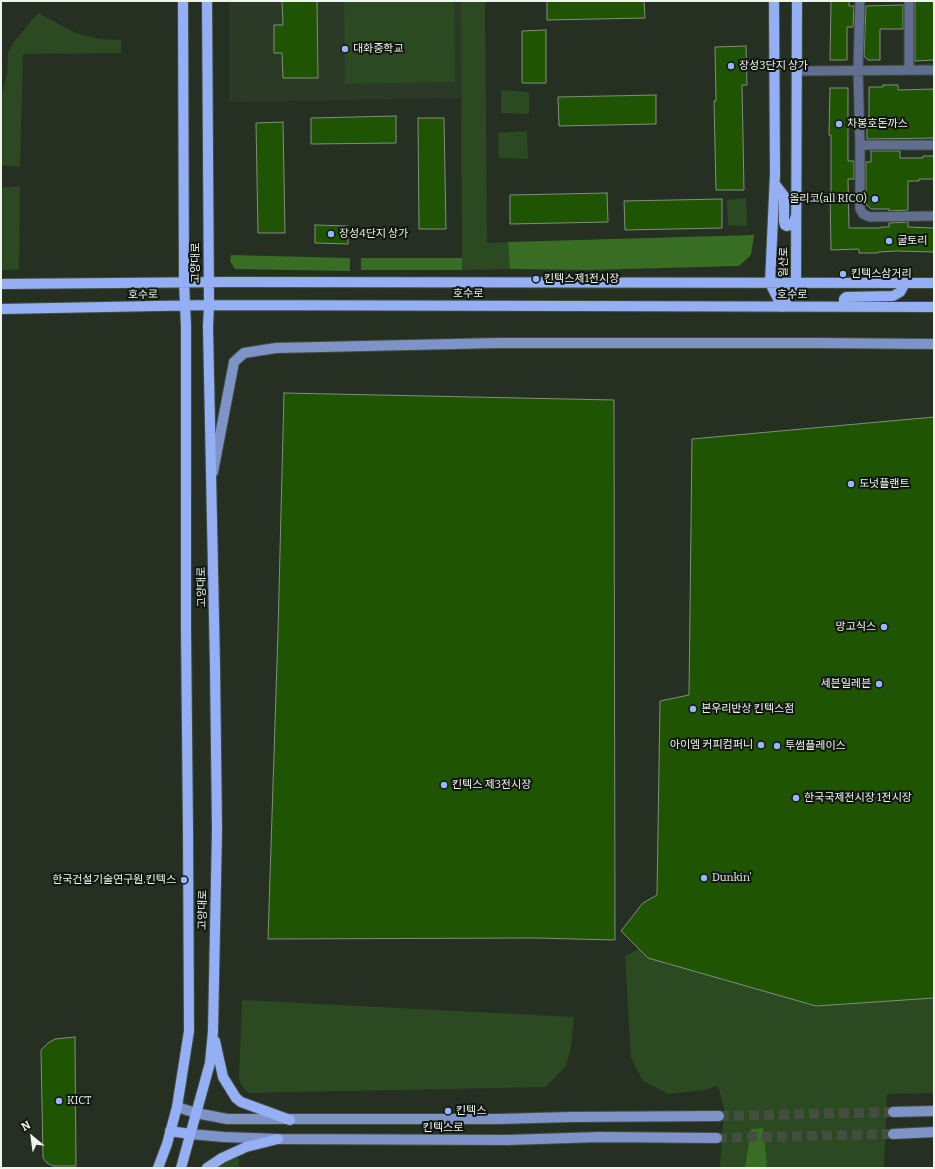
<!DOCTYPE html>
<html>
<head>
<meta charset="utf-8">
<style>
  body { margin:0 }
  #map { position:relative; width:935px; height:1169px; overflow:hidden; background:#253022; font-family:Bitter,serif }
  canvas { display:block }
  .frame { position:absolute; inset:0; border:2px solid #eef5ec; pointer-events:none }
  .north { position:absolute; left:12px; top:1117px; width:40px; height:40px; -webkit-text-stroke:3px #111610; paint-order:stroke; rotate:331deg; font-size:11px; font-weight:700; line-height:16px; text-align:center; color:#eef5ec }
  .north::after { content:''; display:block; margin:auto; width:14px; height:18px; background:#eef5ec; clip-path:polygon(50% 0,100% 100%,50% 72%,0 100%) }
</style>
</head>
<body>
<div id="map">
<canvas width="935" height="1169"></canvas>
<div class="frame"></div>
<div class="north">N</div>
</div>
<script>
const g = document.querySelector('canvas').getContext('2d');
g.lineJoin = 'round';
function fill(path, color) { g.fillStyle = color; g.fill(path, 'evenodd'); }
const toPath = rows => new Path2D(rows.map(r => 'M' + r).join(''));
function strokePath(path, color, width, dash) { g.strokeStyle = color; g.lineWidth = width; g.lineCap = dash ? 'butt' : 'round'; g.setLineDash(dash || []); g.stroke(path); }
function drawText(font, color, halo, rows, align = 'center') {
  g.font = font + ' Bitter,"Noto Sans KR",serif'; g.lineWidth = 4; g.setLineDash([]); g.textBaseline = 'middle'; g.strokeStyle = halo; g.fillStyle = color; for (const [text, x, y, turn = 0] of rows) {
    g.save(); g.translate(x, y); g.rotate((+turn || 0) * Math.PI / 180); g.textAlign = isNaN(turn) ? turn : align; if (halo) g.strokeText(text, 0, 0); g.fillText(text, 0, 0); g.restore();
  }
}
fill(toPath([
  [229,1,461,1,462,98,229,102]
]), '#2b3a27');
fill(toPath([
  [344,1,454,1,455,82,345,84],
  [461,1,485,1,487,243,508,242,510,269,462,270],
  [38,13,76,33,100,39,121,40,121,53,23,54,20,167,1,165,1,97,7,75,8,53,13,43],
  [501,90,529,92,529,114,501,113],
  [527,131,528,159,499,158,498,133],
  [20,186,19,269,1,270,1,188],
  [746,198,747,226,728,225,727,200],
  [639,949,665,963,816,1006,934,998,934,1093,887,1094,884,1165,882,1168,720,1168,724,1108,719,1089,716,1086,705,1090,668,1094,643,1081,631,1058,625,956],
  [242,1000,574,1017,571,1047,566,1066,546,1087,249,1093,242,1086,239,1078],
  [239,1158,239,1168,214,1168,220,1160]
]), '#2b4a21');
fill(toPath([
  [754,235,751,255,739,266,588,270,510,269,508,242],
  [231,255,350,258,350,271,235,269,230,261],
  [361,258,462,258,462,270,361,270],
  [763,1128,767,1164,766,1168,745,1168,751,1129]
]), '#386e24');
const building = toPath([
  [282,1,317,1,318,78,283,78,282,53,274,53,274,25,283,25,282,1],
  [547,1,644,1,645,18,547,20,547,1],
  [831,1,849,1,849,6,854,6,853,27,847,27,847,60,830,60,831,1],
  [915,1,934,1,934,60,915,61,915,1],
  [903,5,903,29,880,29,880,60,868,60,864,56,866,6,903,5],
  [546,30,546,83,522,83,522,31,546,30],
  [746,46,747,85,742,85,744,190,716,190,714,101,716,101,715,47,746,46],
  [883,85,898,85,898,90,934,89,934,138,867,139,867,118,869,118,869,87,883,87,883,85],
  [830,88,848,88,848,161,854,161,854,179,848,179,849,228,881,228,881,227,889,227,889,223,908,222,908,227,934,228,934,252,897,251,878,252,878,253,859,253,859,249,831,250,830,192,831,192,831,135,829,135,830,88],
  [656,95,656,124,559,126,558,97,656,95],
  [396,116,396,143,311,144,311,118,396,116],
  [418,118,444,118,446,229,419,229,418,118],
  [283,122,285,233,258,233,256,123,283,122],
  [871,151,900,151,900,158,923,158,923,156,934,156,934,179,919,179,919,181,908,181,908,210,889,211,889,209,871,209,866,204,866,162,871,162,871,151],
  [607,193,608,222,510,224,510,195,607,193],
  [722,199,722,228,625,230,624,201,722,199],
  [315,225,348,226,348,244,315,243,315,225],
  [284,393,614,400,615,940,535,938,268,939,278,631,284,393],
  [934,417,934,998,816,1006,648,958,621,931,643,903,657,895,660,701,689,695,692,439,934,417],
  [75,1037,76,1166,53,1166,47,1163,43,1158,41,1050,48,1043,55,1039,75,1037]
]);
fill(building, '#1e5402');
strokePath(building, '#828f7e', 1);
strokePath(toPath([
  [719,1116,893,1112],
  [717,1138,893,1134]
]), '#434e40', 10, [10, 5]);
const street = toPath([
  [860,1,858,70,860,145,860,209,863,214,870,217,934,216],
  [909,1,909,70],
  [797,71,934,70],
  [860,145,934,145]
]);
const secondary = toPath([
  [213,472,234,362,244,353,276,348,498,343,819,343,934,344],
  [177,1107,196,1113,227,1119,499,1119,570,1117,719,1116],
  [893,1112,934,1111],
  [190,1134,224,1137,278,1139,507,1140,600,1137,717,1138],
  [893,1134,934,1132]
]);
const primary = toPath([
  [774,1,775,174,770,283,782,307],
  [775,184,784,196,784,221,785,225,787,226,791,225,793,224,796,216],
  [1,284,230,282,934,283],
  [782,307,796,283,797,1],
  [851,307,846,304,844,302,844,299,846,297,893,296,900,292,905,283],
  [1,309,209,305,934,307],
  [215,1041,223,1077,236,1098,241,1102,290,1120],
  [170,1131,190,1134],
  [158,1168,167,1144,177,1107,189,1031,188,830,186,631,186,327,184,282,183,1],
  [181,1168,210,1063,213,1031,217,830,215,666,208,327,209,305,207,1],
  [207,1168,222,1158,246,1147,278,1139]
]);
strokePath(street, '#414c3e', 11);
strokePath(secondary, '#414c3e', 12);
strokePath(primary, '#414c3e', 12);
strokePath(street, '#616e8f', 9);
strokePath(secondary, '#7e93c7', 10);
strokePath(primary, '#94aff3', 10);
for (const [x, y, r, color] of [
  [345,49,4,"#98b5fd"],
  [731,66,4,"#98b5fd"],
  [839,124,4,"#98b5fd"],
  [875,199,4,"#98b5fd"],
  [331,234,4,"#98b5fd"],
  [889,241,4,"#98b5fd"],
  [843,274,4,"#98b5fd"],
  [536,279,4,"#98b5fd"],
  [851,484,4,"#98b5fd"],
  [884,627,4,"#98b5fd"],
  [879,684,4,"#98b5fd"],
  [693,709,4,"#98b5fd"],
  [761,745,4,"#98b5fd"],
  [777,746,4,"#98b5fd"],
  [444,785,4,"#98b5fd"],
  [796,798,4,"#98b5fd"],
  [704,878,4,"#98b5fd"],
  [184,880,4,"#98b5fd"],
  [59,1101,4,"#98b5fd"],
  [448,1111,4,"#98b5fd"]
]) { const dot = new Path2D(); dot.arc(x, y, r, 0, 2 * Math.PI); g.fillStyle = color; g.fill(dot); strokePath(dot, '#111610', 1.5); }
drawText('11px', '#eef5ec', '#111610', [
  ["대화중학교",353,49],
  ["장성3단지 상가",739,66],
  ["차봉호돈까스",847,124],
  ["올리코(all RICO)",867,199,"right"],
  ["장성4단지 상가",339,234],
  ["굴토리",897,241],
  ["킨텍스삼거리",851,274],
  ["킨텍스제1전시장",544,279],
  ["도넛플랜트",859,484],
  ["망고식스",876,627,"right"],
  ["세븐일레븐",871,684,"right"],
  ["본우리반상 킨텍스점",701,709],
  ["아이엠 커피컴퍼니",753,745,"right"],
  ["투썸플레이스",785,746],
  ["킨텍스 제3전시장",452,785],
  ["한국국제전시장 1전시장",804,798],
  ["Dunkin'",712,878],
  ["한국건설기술연구원.킨텍스",176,880,"right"],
  ["KICT",67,1101],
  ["킨텍스",456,1111]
], 'left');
drawText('11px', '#eef5ec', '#111610', [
  ["일산로",784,262,-89],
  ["고양대로",196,263,-90],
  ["호수로",468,294],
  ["호수로",143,295,-1],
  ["호수로",792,295],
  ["고양대로",202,587,-91],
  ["고양대로",203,910,-89],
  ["킨텍스로",443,1128]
]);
</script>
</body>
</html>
